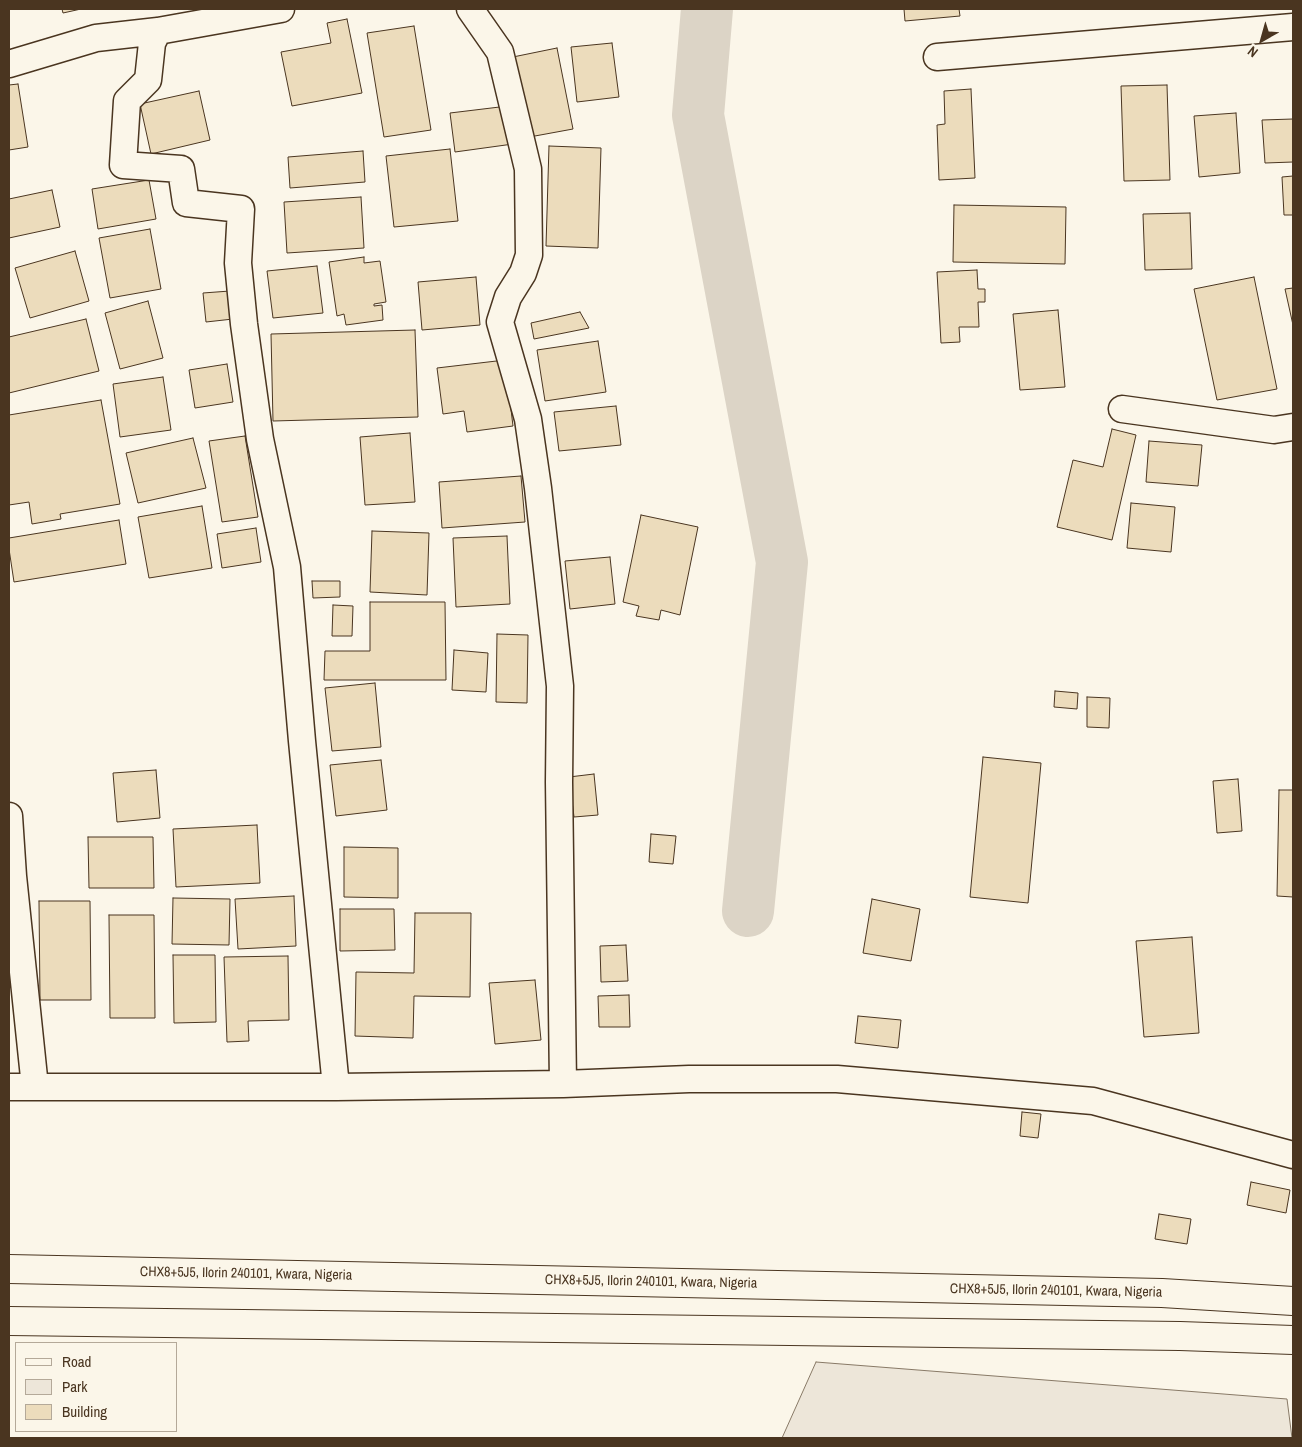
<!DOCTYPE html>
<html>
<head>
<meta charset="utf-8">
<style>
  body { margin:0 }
  #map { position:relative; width:1302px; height:1447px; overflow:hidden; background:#fbf6e9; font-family:"Archivo Narrow",sans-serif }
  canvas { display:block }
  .frame { position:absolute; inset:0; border:10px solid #4a3520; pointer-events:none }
  .legend { position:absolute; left:15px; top:1342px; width:162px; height:90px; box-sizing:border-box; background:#fbf6e9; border:1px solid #b4a999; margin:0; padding:6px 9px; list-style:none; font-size:15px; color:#4a3520 }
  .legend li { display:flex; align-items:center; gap:10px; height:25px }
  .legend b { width:25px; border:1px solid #b4a999 }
  .north { position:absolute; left:1237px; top:15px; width:50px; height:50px; -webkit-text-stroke:4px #fbf6e9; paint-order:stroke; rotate:218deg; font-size:14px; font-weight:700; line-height:20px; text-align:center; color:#4a3520 }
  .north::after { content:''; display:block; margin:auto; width:18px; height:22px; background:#4a3520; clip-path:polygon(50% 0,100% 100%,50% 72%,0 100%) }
</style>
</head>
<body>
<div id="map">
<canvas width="1302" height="1447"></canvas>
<div class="frame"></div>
<ul class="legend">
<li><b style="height:6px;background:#fbf6e9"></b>Road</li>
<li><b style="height:14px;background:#ede6d9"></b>Park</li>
<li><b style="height:14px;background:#ecdcbc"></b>Building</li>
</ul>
<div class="north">N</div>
</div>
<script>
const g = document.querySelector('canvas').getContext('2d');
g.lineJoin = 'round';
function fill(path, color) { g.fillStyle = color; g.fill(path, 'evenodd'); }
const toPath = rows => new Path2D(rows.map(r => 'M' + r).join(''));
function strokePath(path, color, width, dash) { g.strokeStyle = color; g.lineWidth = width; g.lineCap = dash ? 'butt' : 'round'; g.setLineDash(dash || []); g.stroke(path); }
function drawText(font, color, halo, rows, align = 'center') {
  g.font = font + ' "Archivo Narrow",sans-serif'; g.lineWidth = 4; g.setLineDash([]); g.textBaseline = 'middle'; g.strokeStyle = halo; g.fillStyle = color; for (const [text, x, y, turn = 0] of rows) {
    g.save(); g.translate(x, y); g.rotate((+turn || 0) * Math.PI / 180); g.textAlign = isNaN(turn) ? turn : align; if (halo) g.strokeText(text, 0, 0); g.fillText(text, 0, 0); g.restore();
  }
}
const green = toPath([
  [816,1362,1287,1399,1292,1438,782,1438,816,1362]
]);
fill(green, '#ede6d9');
strokePath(green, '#887966', 1);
strokePath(toPath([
  [707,9,698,115,782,562,748,911]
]), '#dcd4c6', 52);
const building = toPath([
  [62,9,81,9,63,13,62,9],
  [904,9,959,9,960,16,905,21,904,9],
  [347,19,362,93,292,106,281,52,331,43,327,23,347,19],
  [414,26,431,130,384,137,367,33,414,26],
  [612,43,619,97,577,102,571,47,612,43],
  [557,48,573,129,524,138,508,58,557,48],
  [18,84,28,147,9,150,9,85,18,84],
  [1167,85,1170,180,1124,181,1121,86,1167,85],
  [971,89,975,178,939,180,937,125,945,124,944,91,971,89],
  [199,91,210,140,151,154,140,104,199,91],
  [508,106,513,144,455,152,450,113,508,106],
  [1236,113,1240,173,1199,177,1194,116,1236,113],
  [1293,119,1293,162,1265,163,1262,120,1293,119],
  [549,146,601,148,598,248,546,246,549,146],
  [450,149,458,221,394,227,386,156,450,149],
  [363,151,365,182,290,188,288,157,363,151],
  [1293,176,1293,215,1284,215,1282,177,1293,176],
  [149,180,156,219,98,229,92,189,149,180],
  [52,190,60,227,9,238,9,199,52,190],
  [361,197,364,248,287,253,284,202,361,197],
  [954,205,1066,207,1065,264,953,262,954,205],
  [1190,213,1192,269,1145,270,1143,214,1190,213],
  [150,229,161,289,110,298,99,238,150,229],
  [75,251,89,301,30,318,15,268,75,251],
  [364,257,364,263,380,261,386,302,374,304,374,306,382,305,383,320,346,325,344,314,337,316,329,262,364,257],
  [317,266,323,313,273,318,267,271,317,266],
  [977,270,978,289,985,289,985,302,978,302,979,327,959,327,960,342,941,343,937,272,977,270],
  [476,277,480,325,422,330,418,282,476,277],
  [1254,277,1277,389,1217,400,1194,289,1254,277],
  [1293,288,1293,325,1285,289,1293,288],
  [230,291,233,319,206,322,203,293,230,291],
  [148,301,163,358,120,369,105,313,148,301],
  [1058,310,1065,387,1020,390,1013,314,1058,310],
  [580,312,589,328,534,339,531,323,580,312],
  [86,319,99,371,9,393,9,337,86,319],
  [415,330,418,417,273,421,271,334,415,330],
  [598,341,606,392,545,401,537,350,598,341],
  [505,360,513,426,467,432,464,411,443,414,437,368,505,360],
  [227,364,233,402,195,408,189,370,227,364],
  [163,377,171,430,120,437,113,384,163,377],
  [101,400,120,504,60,514,61,519,32,524,29,502,9,505,9,415,101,400],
  [616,406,621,445,559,451,554,412,616,406],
  [1112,429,1136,435,1112,540,1057,527,1073,460,1103,467,1112,429],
  [410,433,415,502,365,505,360,437,410,433],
  [245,436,258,517,222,522,209,441,245,436],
  [193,438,206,488,138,503,126,453,193,438],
  [1149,441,1202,445,1198,486,1146,482,1149,441],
  [521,476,525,522,442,528,439,482,521,476],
  [1131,503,1175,507,1171,552,1127,548,1131,503],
  [202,506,212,568,149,578,138,517,202,506],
  [641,515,698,527,680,615,661,610,659,620,636,616,639,606,623,602,641,515],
  [119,520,126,564,14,582,9,549,9,538,119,520],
  [256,528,261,562,222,568,217,534,256,528],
  [372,531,429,533,427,595,370,592,372,531],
  [507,536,510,604,456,607,453,538,507,536],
  [610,557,615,604,570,609,565,561,610,557],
  [312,581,340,581,340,597,313,598,312,581],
  [370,602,445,602,446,680,324,680,325,651,370,651,370,602],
  [333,605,353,606,352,636,332,636,333,605],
  [497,634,528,635,527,703,496,702,497,634],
  [454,650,488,653,486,692,452,690,454,650],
  [375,683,381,747,332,751,325,688,375,683],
  [1055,691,1078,693,1077,709,1054,707,1055,691],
  [1087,697,1110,698,1109,728,1087,727,1087,697],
  [983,757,1041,763,1028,903,970,897,983,757],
  [381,760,387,810,336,816,330,765,381,760],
  [156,770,160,818,117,822,113,773,156,770],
  [594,774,598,815,574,817,569,777,594,774],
  [1238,779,1242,831,1217,833,1213,781,1238,779],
  [1279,790,1293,790,1293,897,1277,896,1279,790],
  [257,825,260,883,176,887,173,829,257,825],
  [651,834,676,836,673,864,649,862,651,834],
  [88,837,153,837,154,888,89,888,88,837],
  [344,847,398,848,398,898,344,897,344,847],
  [294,896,296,946,238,949,235,899,294,896],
  [173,898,230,899,229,945,172,944,173,898],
  [872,899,920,909,911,961,863,953,872,899],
  [39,901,90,901,91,1000,40,1000,39,901],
  [340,909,394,909,395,950,340,951,340,909],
  [415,913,471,913,470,997,414,996,413,1038,355,1036,356,972,414,973,415,913],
  [109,915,154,915,155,1018,110,1018,109,915],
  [1192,937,1199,1033,1144,1037,1136,941,1192,937],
  [626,945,628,981,601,982,600,946,626,945],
  [173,955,215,955,216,1022,174,1023,173,955],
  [288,956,289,1020,248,1021,249,1041,227,1042,224,957,288,956],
  [535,980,541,1040,495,1044,489,983,535,980],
  [629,995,630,1027,599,1027,598,996,629,995],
  [858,1016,901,1020,898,1048,855,1043,858,1016],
  [1022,1112,1041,1114,1038,1138,1020,1136,1022,1112],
  [1251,1182,1290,1190,1286,1213,1247,1205,1251,1182],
  [1159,1214,1191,1219,1187,1244,1155,1239,1159,1214]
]);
fill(building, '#ecdcbc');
strokePath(building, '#4a3520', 1);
const street = toPath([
  [470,9,500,52,528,169,529,255,523,273,508,297,500,322,528,419,538,488,560,686,559,782,563,1084],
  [158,31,152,43,148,80,127,101,123,165,181,169,186,203,241,209,238,263,244,324,260,439,287,567,302,741,336,1087],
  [937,57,1293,27],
  [9,64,96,38,158,31,281,9],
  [1122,409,1274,430,1293,427],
  [9,816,13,876,35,1087],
  [9,1087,336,1087,563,1084,689,1079,837,1079,1093,1101,1293,1155]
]);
const primary = toPath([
  [9,1269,1162,1293,1293,1301],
  [9,1321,1180,1336,1293,1340]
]);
strokePath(street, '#4a3520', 29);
strokePath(primary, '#4a3520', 30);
strokePath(street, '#fbf6e9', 26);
strokePath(primary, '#fbf6e9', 28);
drawText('14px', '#4a3520', '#fbf6e9', [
  ["CHX8+5J5, Ilorin 240101, Kwara, Nigeria",246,1274,1],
  ["CHX8+5J5, Ilorin 240101, Kwara, Nigeria",651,1282,1],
  ["CHX8+5J5, Ilorin 240101, Kwara, Nigeria",1056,1291,1]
]);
</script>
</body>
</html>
